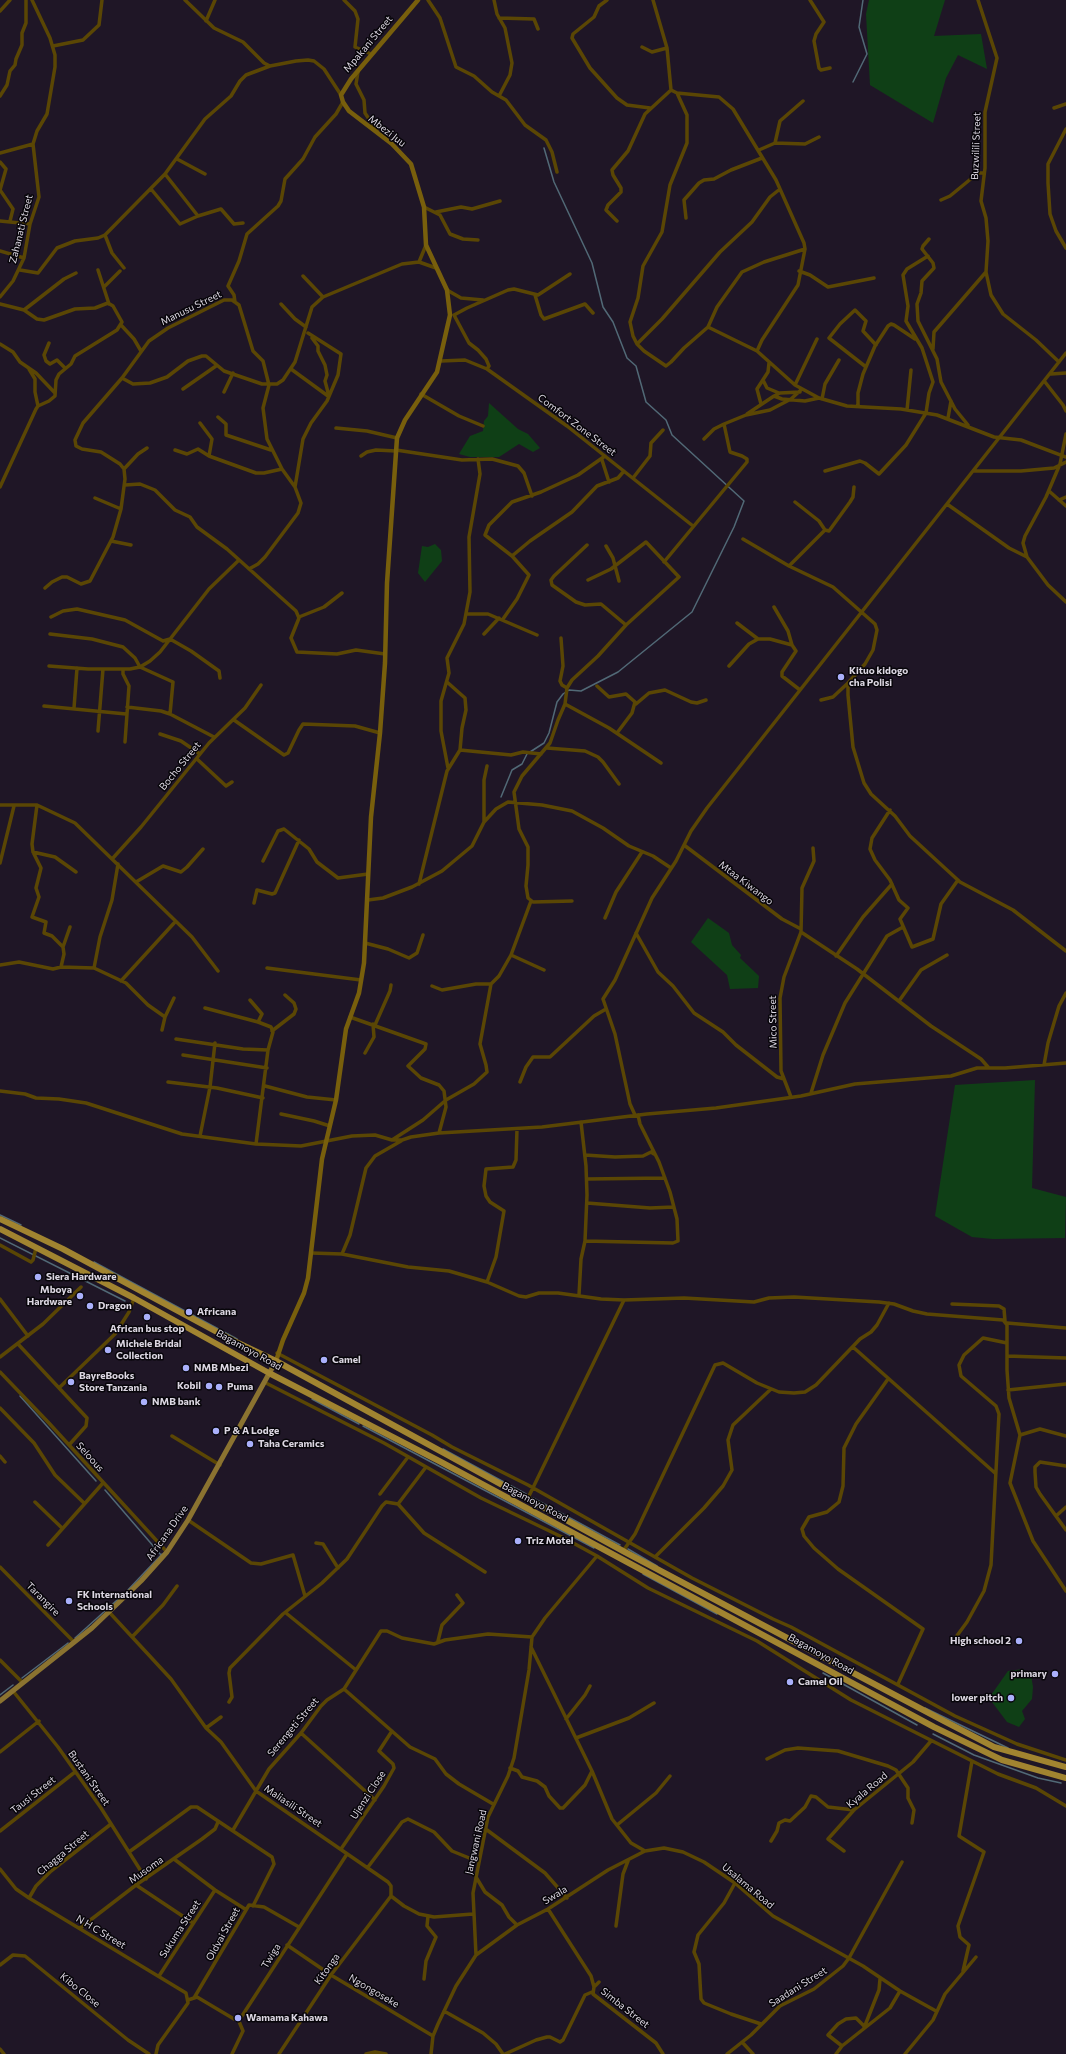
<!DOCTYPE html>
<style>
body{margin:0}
canvas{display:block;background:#1f1626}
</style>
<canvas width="1066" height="2054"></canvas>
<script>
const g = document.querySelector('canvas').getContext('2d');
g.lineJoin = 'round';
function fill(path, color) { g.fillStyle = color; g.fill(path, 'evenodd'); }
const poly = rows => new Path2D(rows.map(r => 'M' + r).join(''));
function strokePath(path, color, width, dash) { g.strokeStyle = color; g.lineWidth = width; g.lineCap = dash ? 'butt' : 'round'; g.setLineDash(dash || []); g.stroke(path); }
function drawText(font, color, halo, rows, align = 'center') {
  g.font = font + ' Commissioner,sans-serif'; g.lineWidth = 3; g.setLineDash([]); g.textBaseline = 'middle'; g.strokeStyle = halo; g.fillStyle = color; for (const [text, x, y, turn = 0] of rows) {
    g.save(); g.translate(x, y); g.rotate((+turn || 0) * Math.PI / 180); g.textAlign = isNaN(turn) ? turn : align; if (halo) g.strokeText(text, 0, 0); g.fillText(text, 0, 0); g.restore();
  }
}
fill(poly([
 [869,0,945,0,934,36,981,34,987,69,958,55,946,78,933,123,870,85,866,14],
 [489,403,518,429,528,434,540,448,533,452,519,444,499,457,470,457,459,454,470,436,483,431,484,421,488,416],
 [435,544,441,550,442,561,425,582,418,573,422,546,428,547],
 [708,918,729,933,732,945,741,955,740,958,759,976,758,988,730,989,727,975,691,942],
 [1035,1080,1032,1188,1066,1197,1065,1238,993,1239,972,1237,935,1216,955,1085],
 [1023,1669,1031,1675,1033,1687,1032,1699,1022,1711,1025,1719,1019,1727,1007,1722,989,1698,1008,1671]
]), '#0f3f16');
strokePath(poly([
 [853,82,867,54,859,27,863,0],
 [530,752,544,743,549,733,557,702,563,694,569,690,581,691,618,672,692,612,734,527,744,501,672,435,666,420,646,402,636,366,627,358,613,322,603,307,592,263,554,182,544,148],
 [501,797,512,770,522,764,527,754],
 [0,1215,21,1225],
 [0,1238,125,1301],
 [94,1262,237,1339],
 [20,1396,96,1481],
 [312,1399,359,1424],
 [363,1426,594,1548],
 [443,1449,526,1494],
 [105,1490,161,1555],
 [533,1498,620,1545],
 [628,1549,657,1566],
 [643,1574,717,1614],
 [75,1638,126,1592,162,1554],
 [823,1673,917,1725],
 [22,1678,68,1643],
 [0,1695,13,1685],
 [925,1708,1008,1748],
 [933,1734,974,1755,1038,1778,1061,1783]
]), '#516976', 1.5);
strokePath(poly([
 [185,0,214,28,243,42,264,63,270,66],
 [344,0,355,11,358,19,355,47,371,54],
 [428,0,440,18,456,67,474,76,492,92,506,100,525,125,546,140,552,152,557,172],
 [494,0,497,14,505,28,512,63,510,75,499,96],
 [607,0,599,6,594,17,573,34,572,38,590,68,617,98,627,105,650,108],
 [653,0,667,48,671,90,677,93,719,97,733,109,776,180,804,243,805,249,798,285,762,340,757,351,795,385,819,398,847,406,901,409,937,415,994,437,1021,440,1066,457],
 [810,0,824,22,816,34,814,41,819,68,821,70,830,68],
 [978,0,997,58,985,112,985,168,981,201,986,218,988,241,986,272,991,295,1003,314,1036,340,1059,362],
 [0,11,10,0],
 [499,18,534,19,538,29],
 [206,21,215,0],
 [53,46,83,40,99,25,102,0],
 [642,47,652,52,667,48],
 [358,72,356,84,364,100,365,113,377,131],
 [677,93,687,115,687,143,670,185,662,232,643,266,638,298,630,322,633,336,637,344,644,351,666,366,671,362,684,348,708,327,757,351],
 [0,96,7,85,10,71,15,65,16,59,22,45,22,33,26,23,26,0],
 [1054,108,1066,104],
 [1066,129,1048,164,1048,183,1050,214,1056,231,1066,248],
 [775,143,780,121,803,101],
 [759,150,775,143,805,144,819,137],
 [0,153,33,144],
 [177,159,205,174],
 [0,162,6,169,0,190,13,209,10,221],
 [165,174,198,216,221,209,234,224,243,223],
 [151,189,180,224,198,216],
 [941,200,950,196,978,173,984,173],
 [424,207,440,215,450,234,463,239,478,240],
 [436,212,461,207,472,209,500,201],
 [686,218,684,200,699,183,704,180,714,179,731,170,762,158],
 [0,221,30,224],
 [617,221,606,210,608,205,621,192,621,188,613,175,612,170,628,151,645,114,671,90],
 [105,235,112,253,124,268],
 [929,239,923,246,922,249,933,263,934,268,922,281,921,293,917,304,918,321,937,359,941,382,955,409,968,425],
 [0,251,24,258],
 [419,262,426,245],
 [20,270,38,273,57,248,75,241,98,238,105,235,165,174,205,119,231,96,240,81,246,75,270,66,296,61,308,60,314,61,324,69,341,95],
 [98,270,109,304],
 [799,271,810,275,828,287,874,278],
 [303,276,323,297],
 [104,287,120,271],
 [447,290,461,298,483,300],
 [535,295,541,315,544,319,585,304,593,313],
 [0,297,13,281,24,258,30,224,39,197,33,144,37,131,47,114,55,67,55,55,50,38,32,0],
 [235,302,234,295,228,286,239,261,247,234,278,206,281,201,285,179,303,159,315,137,336,114,343,102],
 [0,304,24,310,37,319,44,320,75,309,95,308,108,303,113,306,122,322,117,330,75,356,71,364,59,374,56,380,55,396,49,401,38,406,36,409,0,487],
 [281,304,295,319,306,327],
 [24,310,64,279,76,273],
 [454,315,467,308,508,290,514,289,538,295,570,274],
 [454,315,469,343,478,350,486,359,489,366,487,369],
 [121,325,134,339,141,351],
 [708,327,717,307,742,272,764,262,805,249],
 [312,338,318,346,318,351,325,365,327,375,325,381,329,396],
 [49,343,44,355,46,361,50,364,57,360,65,368],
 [0,344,13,352,20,362,36,373,55,393],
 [637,344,662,319,720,252,752,222,770,197,780,189],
 [933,349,934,332,986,272],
 [441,361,465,360,487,369,567,426,693,526],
 [866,367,829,338,840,324,855,310,866,321,863,331,876,345],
 [29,369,35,379,35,392,38,406],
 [291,369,328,396],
 [1051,374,1066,373],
 [122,378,133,384,150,383,167,377,188,361,202,356,206,356,224,371,262,384,277,384,283,380,295,362,312,307,323,297,402,264,419,262,436,268],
 [763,380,767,388,779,393],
 [1045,382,1063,405,1066,411],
 [795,385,817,339],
 [183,389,216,366],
 [224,392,233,373],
 [421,394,459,416,483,426],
 [774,396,782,399,805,401,819,398],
 [822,399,825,384,839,360],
 [761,404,757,389,768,372,769,363],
 [858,406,858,393,863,374,875,346,888,326,891,324,894,325,915,339],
 [907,410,911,370],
 [747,414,774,396,780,393,800,392],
 [218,417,226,424,226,435,271,450],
 [948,418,951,401],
 [200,423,212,439,209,456],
 [336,428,367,431,397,438],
 [1066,434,1060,464,1046,497,1025,536,1023,543,1027,557,1048,585,1066,602],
 [704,439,714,429,724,424],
 [175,450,187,454,198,449,209,456,256,473,264,473,282,469],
 [396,450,462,460,492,459,518,466,524,473,532,496],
 [361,456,367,452,376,450,396,451],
 [602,460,609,482],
 [124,469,138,454,147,448],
 [825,471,860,461,865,463,879,474,906,445,926,413,929,393,933,382,922,348,906,321,908,306,903,275,907,269,928,256],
 [973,471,1021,471,1054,468,1066,462],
 [633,478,650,456,651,443,663,430],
 [125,485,140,484,155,490,175,510,190,517,197,527,227,549,296,611,299,618,291,638,297,652,337,654,356,650,385,654],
 [1049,491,1066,506],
 [95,498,121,509],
 [1059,500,1066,497],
 [947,504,1009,548,1027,557],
 [825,530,829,531,850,502,853,497,854,487],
 [743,539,789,566,833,587,875,624,877,630,873,650,865,664,848,683,848,695,853,747,864,783,871,794,895,816,910,836,960,882,1013,910,1066,951],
 [111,541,131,545],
 [587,545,554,576,551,580,552,585,576,602,585,605,601,604,626,625],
 [606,546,613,558,619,581],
 [512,556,530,541,572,512,597,486,618,478,624,471],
 [664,562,747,462,747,459,742,456,730,452,724,424,746,415,770,410,791,399,802,389],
 [789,566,825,530,819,521,795,502],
 [249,569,258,564,265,557,298,513,301,503,295,487,303,439,311,423,327,401,338,375,341,354,308,333],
 [45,588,52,582,62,577,67,577,81,584,90,581,113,537,121,509,125,479,124,469,120,464,101,452,82,449,76,446,75,440,83,423,122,378,149,341,168,328,224,300,232,300,239,305,253,351,263,361,269,385,263,408,267,439,282,469,295,487],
 [774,607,788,631,792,645],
 [466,614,488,614,537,635],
 [51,617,63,611,77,609,125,620,163,641,170,639,191,651,219,671,220,678],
 [299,617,324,607,342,593],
 [503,619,517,599,529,575,512,556,485,535,489,525,512,502,541,492,578,475,605,456],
 [737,623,758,639],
 [50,634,92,639,123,647,135,658,140,667,173,682,170,714],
 [484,634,499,618],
 [561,638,563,666,560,681,562,685,567,688],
 [49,666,88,669,130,669,140,667,150,661,160,652,209,589,239,560],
 [729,666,749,644,758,639,770,639,792,645,796,651,782,672,782,676,800,690],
 [123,669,123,674,129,686,125,742],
 [597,686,609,697,626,694,635,702,632,713,617,733],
 [821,700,833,697,848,683],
 [565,704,609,728,661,763],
 [636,704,649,693,665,690,691,702,697,703,706,700],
 [44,706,126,714],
 [127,707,161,711,170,714,214,737],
 [74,708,77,668],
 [234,720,284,755,288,753,299,730,303,724,355,726,380,733],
 [98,731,103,669],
 [160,734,181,741,200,754],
 [547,748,585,751,598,757,603,762,619,784],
 [460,750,511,755,523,752,541,754],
 [197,759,226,786,232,782],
 [448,768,441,731,441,701,449,673,447,658,464,624,470,592,469,537,480,474,478,459],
 [0,805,37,805,75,823,192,937,218,971],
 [37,805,32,844,33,852,41,868,36,888,39,897,32,917,46,922,44,933,52,936,63,947,64,954,61,967],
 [890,810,872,838,870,849,875,860,890,880,899,900,908,908,900,919,912,947,933,939,941,904,958,880],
 [484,822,484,780,487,766],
 [684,845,782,919,801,929],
 [33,852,55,857,76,872],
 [113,858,141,827,209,743,245,708,261,685],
 [263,861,278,831,284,829,309,849,317,862,338,878,368,874],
 [0,863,14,806],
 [136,882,163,866,181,872,187,867,203,849],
 [419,884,447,771,460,750,462,728,466,710,465,698,447,682],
 [368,900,383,898,412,887,442,871,472,846,484,822,496,809,508,802,542,805,572,811,603,828,629,846,653,856,671,868],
 [572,901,533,902,528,898,526,886,528,865,528,847,519,829,514,792,522,776,550,743,558,720,565,704,567,688,572,680,598,656,626,625,679,577,646,542,611,569,588,580],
 [254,903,257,890,272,894,275,893,299,840],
 [605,918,616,892,642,852],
 [801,932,857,969,931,1026,981,1059,988,1067],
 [636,933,658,972,673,986,694,1013,723,1032,736,1045,777,1077,784,1079],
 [365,943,388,949,409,958,417,953,423,935],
 [63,947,70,927],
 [511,955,544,970],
 [836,956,863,917,892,884],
 [0,965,19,962,53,969,61,967,94,968,126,983,148,1005,165,1017],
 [94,968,100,937,112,900,118,864],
 [267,968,361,980],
 [121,981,175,922],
 [432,986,442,990,476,984,491,984],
 [899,1001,921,970,947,955],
 [205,1008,258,1022,262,1014,250,1000],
 [350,1017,426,1044,425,1049,408,1066,421,1078,439,1085,444,1091,446,1107,439,1133],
 [375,1025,390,991,391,985],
 [162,1030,165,1017,174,998],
 [272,1031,294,1014,296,1009,294,1003,285,995],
 [176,1039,243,1049,268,1050],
 [365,1053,374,1037,373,1024],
 [183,1055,267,1068],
 [1044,1065,1048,1043,1059,1006,1066,993],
 [168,1082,217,1088,263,1098],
 [520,1082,526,1067,533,1057,550,1057,594,1016,606,1009],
 [265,1086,307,1097,336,1100],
 [0,1091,25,1094,36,1098,59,1099,86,1103,182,1134,256,1144,301,1146,352,1136,375,1135,392,1140,402,1140,411,1137,439,1133,542,1127,647,1114,716,1108,801,1096,855,1084,951,1076,977,1068,1005,1068,1066,1063],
 [811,1093,823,1055,845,1003,887,936,903,927],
 [791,1097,781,1071,780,998,784,977,801,932,802,888,814,861,813,848],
 [281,1114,314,1121,330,1126],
 [635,1115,630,1104,615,1034,603,999,615,980,652,898,676,861,691,831,707,808,1066,353],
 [200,1136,210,1087,215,1043],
 [392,1140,423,1120,446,1100,474,1084,487,1072,486,1065,480,1044,491,984,499,976,511,955,531,901],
 [256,1144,268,1050,273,1032,271,1027,258,1022],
 [585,1155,615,1157,643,1156,651,1152,654,1154],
 [587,1179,665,1178],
 [587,1203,650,1208,674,1207],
 [585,1241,673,1243,678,1241,677,1219,670,1192,659,1162,640,1124,638,1115],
 [0,1245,31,1262,33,1260,36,1248],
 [311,1253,342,1254,408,1267,449,1271,487,1282,519,1296,526,1297,539,1293,558,1293,601,1299,624,1300,684,1298,754,1302,769,1298,794,1297,879,1302,894,1304,913,1311,927,1314,1003,1320,1007,1325,1007,1370,1009,1398,1020,1435,1010,1483,1033,1541,1066,1591],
 [342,1254,350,1235,366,1168,375,1156,401,1141],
 [487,1282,496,1257,504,1211,490,1202,486,1196,484,1186,486,1169,513,1167,516,1160,517,1129],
 [579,1295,581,1259,585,1241,587,1195,586,1166,581,1122],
 [0,1299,28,1336],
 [952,1304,999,1306,1004,1309,1005,1321],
 [1007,1323,1066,1328],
 [18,1344,87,1418,86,1426,69,1445],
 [853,1347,995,1473],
 [277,1353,432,1435,452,1447,528,1485,692,1578,773,1619,791,1627,955,1716,1017,1744,1066,1760],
 [1007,1356,1066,1358],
 [0,1357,43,1324,81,1287],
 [0,1372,48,1422,167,1552],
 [888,1379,856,1424,844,1448,843,1486,839,1502,827,1512,809,1517,802,1529,804,1536,814,1548,838,1569,923,1629,898,1684],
 [264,1382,384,1443,481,1498,564,1538,597,1556,648,1588,757,1641,851,1700,998,1774,1036,1788,1066,1806],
 [60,1387,115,1334,129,1312,134,1298],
 [1008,1390,1066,1384],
 [0,1408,34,1443,55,1475,84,1503],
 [1020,1435,1040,1429,1066,1436],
 [172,1436,220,1465],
 [0,1456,5,1462],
 [1066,1466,1040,1462,1035,1467,1035,1472,1036,1487,1040,1494,1066,1530],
 [380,1494,408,1457],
 [528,1498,624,1300],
 [35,1502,62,1528],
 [398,1504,424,1533,485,1572],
 [1056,1516,1066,1507],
 [188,1520,251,1563,261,1564,293,1555,305,1596],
 [316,1543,323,1544,338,1568],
 [48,1545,103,1483],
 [623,1551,635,1534,715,1365,723,1363,757,1383,779,1392,794,1393,805,1392,816,1385,860,1339,871,1332,877,1325,889,1303],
 [655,1557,704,1508,723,1486,732,1470,728,1440,733,1425,771,1389],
 [0,1567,74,1642],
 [109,1612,171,1679,206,1728,221,1742,256,1791,388,1882,391,1886,391,1896,404,1906,419,1914,434,1917,473,1914],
 [286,1613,356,1670],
 [132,1637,163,1605,177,1586],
 [956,1637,967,1622,984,1591,991,1565,999,1414,996,1406,961,1376,959,1365,964,1355,983,1338,1007,1343],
 [438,1641,442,1625,463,1603,457,1595],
 [531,1647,592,1771,612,1819,631,1843,645,1851,664,1848,683,1852,704,1862,735,1883,773,1916,863,1966,900,1991,936,2011],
 [0,1660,23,1683],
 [344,1689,410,1747,435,1759,446,1774,459,1784,493,1804],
 [13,1691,58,1747,101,1808,146,1879],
 [229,1702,232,1697,229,1673,230,1668,283,1614,322,1583,347,1559,382,1506,386,1502,398,1504,426,1467],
 [566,1719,585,1695,590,1686],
 [206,1728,221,1717],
 [301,1733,375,1800],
 [576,1738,629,1718,654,1703],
 [0,1752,39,1721],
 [767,1759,785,1750,798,1748,838,1751,888,1766,896,1770,908,1788,908,1798,914,1810,912,1823],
 [510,1768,518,1771,522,1777,537,1781,545,1787,549,1796,560,1808,563,1808,585,1785,592,1771],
 [617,1825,656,1793,670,1776],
 [233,1830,269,1769,301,1733,321,1706,327,1700,344,1689,381,1631,387,1631,402,1638,434,1644,445,1640,488,1634,532,1637],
 [487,1830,545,1873,567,1898],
 [0,1831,75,1772],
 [771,1841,777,1831,779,1823,785,1820,790,1821,805,1807,811,1796,816,1797,828,1807,854,1810],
 [341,1849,384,1786,394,1768,393,1764,379,1751,392,1731],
 [844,1851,828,1839,854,1810,913,1762,931,1741],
 [129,1852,191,1807,197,1807,272,1857,274,1864,253,1906],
 [174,1859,215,1890,245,1909],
 [368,1867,402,1822,408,1819,434,1832,452,1851,479,1862],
 [0,1869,16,1889,29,1898,186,1993,188,2003,158,2045,156,2054],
 [476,1877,485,1892,502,1905,509,1917,517,1925],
 [735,1883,724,1903,698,1935,694,1952,699,1964,701,1999,704,2003,731,2014,761,2024],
 [136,1885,193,1923],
 [29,1898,36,1886,51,1871,111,1824],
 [548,1909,591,1976,594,1987,593,1994,656,2043,663,2054],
 [616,1926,623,1874,628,1861],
 [80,1928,136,1885,202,1839,215,1829,218,1822],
 [287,1945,331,1975,433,2036],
 [476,1955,517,1925,548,1909,608,1870,645,1851],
 [0,1965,13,1955,25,1956,128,2040,149,2054],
 [963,1971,969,1945,960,1937,958,1926,984,1852,959,1836,972,1761],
 [159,1976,215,1890],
 [424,1979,426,1961,436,1937,427,1926,428,1916],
 [594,1987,599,1982],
 [194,1998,249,1905,264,1907,299,1927],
 [188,2000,197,1997,234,2019,240,2019,347,1854],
 [444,2011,483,2033,496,2044,503,2054],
 [864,2028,879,1990,880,1979],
 [742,2042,753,2054],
 [842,2046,828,2035,838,2024,846,2019,856,2018,865,2027],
 [0,2049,4,2054],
 [232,2054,243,2031,238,2019],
 [279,2054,331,1975,391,1896],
 [366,2054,375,2052,386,2054],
 [431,2054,433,2036,438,2024,456,1986,476,1955,473,1893,488,1817,508,1776,514,1758,529,1670,532,1637,545,1618,597,1556],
 [505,2054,536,2040,547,2037,550,2037,560,2042,563,2040,585,1995,592,1992],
 [727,2054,751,2035,780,2006,814,1989,843,1966,849,1958,902,1862],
 [836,2054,842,2046,890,2008,900,1991],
 [905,2054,933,2020,945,1994,976,1957]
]), '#5a4604', 3.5);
strokePath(poly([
 [276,1361,283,1340,304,1293,308,1278,322,1159,336,1100,346,1029,359,993,364,963,371,817,380,733,385,663,387,583,397,438,405,420,437,372,450,315,447,290,426,245,424,207,411,164,392,144,349,111,343,102,341,95,351,79,418,0]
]), '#785f0c', 4.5);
strokePath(poly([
 [0,1701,92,1628,141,1581,167,1552,188,1520,276,1361]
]), '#8b7330', 5);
strokePath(poly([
 [0,1219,63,1249,234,1341,276,1361,623,1551,944,1721,994,1747,1066,1767],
 [0,1229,134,1298,269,1373,441,1462,934,1727,1002,1760,1066,1778]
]), '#a18430', 6);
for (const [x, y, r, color] of [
 [841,677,4,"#aab0fb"],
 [38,1277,4,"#aab0fb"],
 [80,1296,4,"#aab0fb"],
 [90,1306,4,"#aab0fb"],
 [189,1312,4,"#aab0fb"],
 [147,1317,4,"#aab0fb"],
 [108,1350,4,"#aab0fb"],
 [324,1360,4,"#aab0fb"],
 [186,1368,4,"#aab0fb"],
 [71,1382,4,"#aab0fb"],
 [209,1386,4,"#aab0fb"],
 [219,1387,4,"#aab0fb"],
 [144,1402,4,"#aab0fb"],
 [216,1431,4,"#aab0fb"],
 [250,1444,4,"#aab0fb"],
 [518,1541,4,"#aab0fb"],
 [69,1601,4,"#aab0fb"],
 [1019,1641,4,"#aab0fb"],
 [1055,1674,4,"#aab0fb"],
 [790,1682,4,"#aab0fb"],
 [1011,1698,4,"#aab0fb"],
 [238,2018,4,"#aab0fb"]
]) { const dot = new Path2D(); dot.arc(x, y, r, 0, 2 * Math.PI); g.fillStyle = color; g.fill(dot); strokePath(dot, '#07050a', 1.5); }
drawText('10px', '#dcd7e2', '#07050a', [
 ["Mpakani Street",368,44,-50],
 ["Mbezi Juu",387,131,38],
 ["Buzwilili Street",976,146,-88],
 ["Zahanati Street",21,229,-76],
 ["Manusu Street",191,308,-26],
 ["Comfort Zone Street",577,425,37],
 ["Bocho Street",180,766,-51],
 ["Mtaa Kiwango",746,883,37],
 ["Mico Street",773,1022,-91],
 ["Bagamoyo Road",249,1350,29],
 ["Seloous",90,1457,48],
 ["Bagamoyo Road",535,1502,28],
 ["Africana Drive",167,1533,-55],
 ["Tarangire",43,1599,45],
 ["Bagamoyo Road",821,1654,29],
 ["Serengeti Street",293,1727,-50],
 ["Bustani Street",89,1778,55],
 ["Kyala Road",867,1790,-40],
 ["Tausi Street",33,1795,-38],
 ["Ujenzi Close",368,1795,-57],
 ["Maliasili Street",293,1806,34],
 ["Jangwani Road",476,1842,-77],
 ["Chagga Street",63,1853,-40],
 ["Musoma",146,1870,-35],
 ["Usalama Road",748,1886,40],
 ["Swala",555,1895,-31],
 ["Sukuma Street",180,1929,-57],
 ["N H C Street",101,1932,31],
 ["Oldvai Street",223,1934,-61],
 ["Twiga",271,1956,-58],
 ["Kitonga",327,1969,-54],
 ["Saadani Street",798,1987,-32],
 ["Kibo Close",80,1990,39],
 ["Ngongoseke",374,1991,30],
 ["Simba Street",625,2008,38]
]);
drawText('bold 10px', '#dcd7e2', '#07050a', [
 ["Kituo kidogo",849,671],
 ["cha Polisi",849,683],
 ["Siera Hardware",46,1277],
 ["Mboya",72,1290,"right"],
 ["Hardware",72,1302,"right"],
 ["Dragon",98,1306],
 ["Africana",197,1312],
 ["African bus stop",147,1329,"center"],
 ["Michele Bridal",116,1344],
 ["Collection",116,1356],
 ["Camel",332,1360],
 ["NMB Mbezi",194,1368],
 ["BayreBooks",79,1376],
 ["Store Tanzania",79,1388],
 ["Kobil",201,1386,"right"],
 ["Puma",227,1387],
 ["NMB bank",152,1402],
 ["P & A Lodge",224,1431],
 ["Taha Ceramics",258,1444],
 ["Triz Motel",526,1541],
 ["FK International",77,1595],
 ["Schools",77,1607],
 ["High school 2",1011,1641,"right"],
 ["primary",1047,1674,"right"],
 ["Camel Oil",798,1682],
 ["lower pitch",1003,1698,"right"],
 ["Wamama Kahawa",246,2018]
], 'left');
</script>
